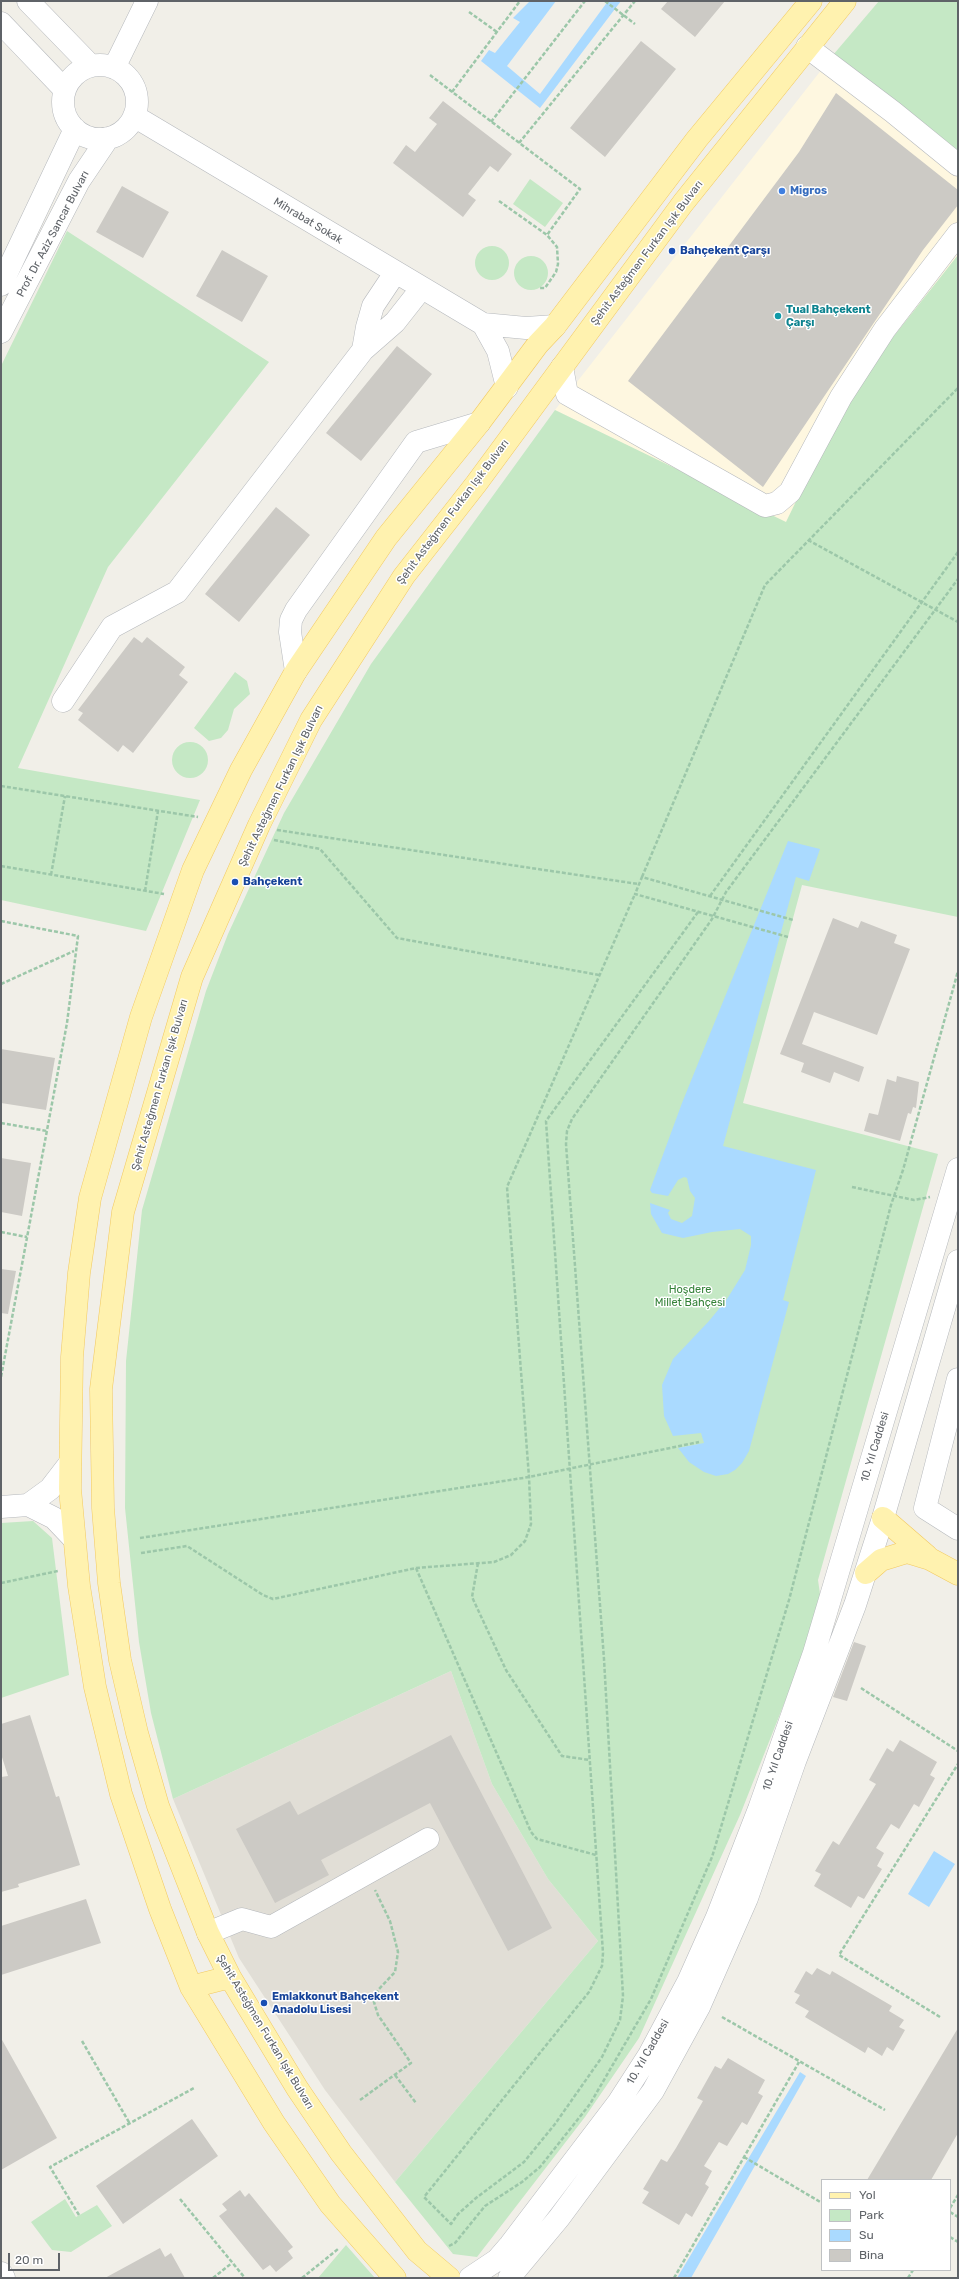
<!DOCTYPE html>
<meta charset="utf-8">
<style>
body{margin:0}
#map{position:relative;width:959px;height:2279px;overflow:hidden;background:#f1efe8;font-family:Rubik,sans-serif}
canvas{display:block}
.frame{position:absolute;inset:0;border:2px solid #5f6368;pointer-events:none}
.legend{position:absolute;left:821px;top:2179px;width:130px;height:92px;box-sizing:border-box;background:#fff;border:1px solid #bfc1c3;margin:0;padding:5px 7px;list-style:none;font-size:12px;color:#5f6368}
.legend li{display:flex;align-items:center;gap:8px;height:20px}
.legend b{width:20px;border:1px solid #bfc1c3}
.scale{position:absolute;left:8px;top:2253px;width:52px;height:18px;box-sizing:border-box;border:2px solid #5f6368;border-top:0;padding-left:5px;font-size:12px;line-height:14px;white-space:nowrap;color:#5f6368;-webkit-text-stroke:3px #fff;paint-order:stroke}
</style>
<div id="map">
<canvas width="959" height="2279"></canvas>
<div class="frame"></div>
<ul class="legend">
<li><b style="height:5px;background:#fff2af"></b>Yol</li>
<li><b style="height:11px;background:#c5e8c5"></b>Park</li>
<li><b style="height:11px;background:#aadaff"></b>Su</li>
<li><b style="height:11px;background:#cccac5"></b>Bina</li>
</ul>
<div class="scale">20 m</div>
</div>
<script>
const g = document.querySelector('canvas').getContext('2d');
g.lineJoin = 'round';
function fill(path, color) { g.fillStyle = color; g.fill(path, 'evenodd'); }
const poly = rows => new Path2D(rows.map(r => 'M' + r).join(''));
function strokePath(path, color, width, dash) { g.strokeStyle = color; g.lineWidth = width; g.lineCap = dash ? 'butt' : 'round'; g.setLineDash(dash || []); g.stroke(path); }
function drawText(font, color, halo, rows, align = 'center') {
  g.font = font + ' Rubik,sans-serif'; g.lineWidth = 3; g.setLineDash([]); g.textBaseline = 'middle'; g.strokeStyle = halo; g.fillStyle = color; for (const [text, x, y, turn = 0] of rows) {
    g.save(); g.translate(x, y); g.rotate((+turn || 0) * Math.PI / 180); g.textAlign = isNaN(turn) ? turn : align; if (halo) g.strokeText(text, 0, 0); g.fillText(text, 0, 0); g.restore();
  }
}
fill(poly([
 [833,55,958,153,958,255,848,394,786,523,555,410]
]), '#fef7e0');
fill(poly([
 [451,1671,492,1784,548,1879,598,1941,395,2182,325,2090,239,1958,173,1799]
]), '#e1ded6');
fill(poly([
 [879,1,958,1,958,153,833,55],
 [530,179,563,203,545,227,513,204],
 [67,231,269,362,108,567,18,768,200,800,146,931,1,900,1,366],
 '475 263a17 17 0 1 1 34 0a17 17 0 1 1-34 0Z',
 [958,255,958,917,802,885,743,1103,938,1154,818,1580,822,1608,740,1815,639,2038,585,2117,477,2257,453,2254,395,2182,598,1941,548,1879,492,1784,451,1671,173,1799,151,1713,139,1642,125,1508,126,1361,142,1210,206,991,228,934,284,813,371,664,555,410,786,522,848,394],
 '514 273a17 17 0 1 1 34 0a17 17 0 1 1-34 0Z',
 [235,672,247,681,250,694,234,709,228,730,221,738,209,741,194,728],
 '172 760a18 18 0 1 1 36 0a18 18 0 1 1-36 0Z',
 [33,1521,52,1538,69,1675,1,1698,1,1523],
 [65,2199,76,2217,97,2205,112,2226,71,2252,52,2250,31,2222],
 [346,2245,375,2278,318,2278]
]), '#c5e8c5');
fill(poly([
 [530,1,556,1,507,66,540,94,608,1,621,1,540,108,481,61,489,50,495,53,520,22,513,18],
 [788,841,820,849,809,881,796,877,723,1146,816,1170,783,1300,789,1302,749,1451,742,1463,735,1470,728,1474,716,1476,704,1472,689,1462,682,1453,678,1448,704,1443,701,1433,673,1436,664,1416,662,1385,673,1359,709,1321,727,1299,745,1270,751,1245,751,1236,740,1229,712,1232,683,1238,662,1233,651,1214,650,1203,670,1210,668,1213,671,1219,682,1223,692,1216,695,1198,690,1191,687,1178,684,1177,678,1180,668,1196,652,1193,650,1190,682,1103],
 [934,1851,955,1864,929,1907,908,1894],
 [800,2072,806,2076,691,2278,677,2278]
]), '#aadaff');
fill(poly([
 [668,1,725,1,695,37,661,9],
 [641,41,676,69,605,157,570,128],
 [836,93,958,190,958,205,923,250,763,487,628,381,799,152],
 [443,101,512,154,498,172,490,166,468,194,476,200,463,217,393,163,406,145,415,152,437,124,429,118],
 [122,186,169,212,143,258,96,232],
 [222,250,268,276,242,322,196,296],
 [397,346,432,374,361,461,326,433],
 [276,507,310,535,239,622,205,594],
 [134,637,142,643,147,637,185,667,179,675,188,682,133,753,123,745,118,752,78,720,83,713,78,710],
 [833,918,858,928,861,921,897,935,894,943,910,949,877,1035,814,1012,802,1044,864,1067,859,1082,834,1072,830,1083,801,1072,804,1063,780,1054],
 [1,1049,55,1058,46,1110,1,1103],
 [897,1076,919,1082,916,1108,913,1107,911,1114,908,1113,900,1141,864,1131,869,1113,878,1115,887,1079,896,1082],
 [1,1158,31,1163,22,1216,1,1212],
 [1,1269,16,1271,8,1314,1,1313],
 [854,1642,866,1646,847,1701,833,1697],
 [30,1715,56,1797,59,1796,80,1865,18,1884,19,1887,1,1892,1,1777,8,1776,1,1754,1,1724],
 [451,1735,552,1928,508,1951,430,1803,321,1860,329,1875,275,1903,236,1829,290,1801,298,1815],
 [900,1740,937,1762,930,1775,935,1778,919,1807,914,1804,899,1829,891,1824,876,1848,884,1853,877,1866,882,1869,864,1899,858,1896,851,1908,814,1886,821,1874,815,1871,833,1841,839,1845,876,1784,869,1780,887,1748,893,1752],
 [86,1899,101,1943,1,1975,1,1926],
 [817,1968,830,1975,832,1971,892,2006,889,2011,904,2020,899,2027,905,2030,893,2051,887,2047,882,2056,868,2047,865,2053,805,2017,809,2011,795,2003,800,1995,794,1992,806,1971,812,1975],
 [958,2028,958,2133,931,2180,867,2180],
 [1,2038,57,2138,1,2170],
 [728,2058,765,2080,758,2093,763,2096,747,2125,742,2122,727,2146,719,2142,704,2166,712,2171,705,2184,709,2187,692,2217,686,2213,679,2225,642,2203,649,2192,643,2189,661,2159,667,2162,676,2148,703,2101,697,2098,715,2066,721,2069],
 [192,2119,218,2156,123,2224,96,2186],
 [240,2190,245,2197,249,2193,293,2247,288,2251,293,2258,276,2272,270,2265,263,2270,219,2216,227,2210,222,2204],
 [160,2248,165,2257,171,2253,185,2278,105,2278]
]), '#cccac5');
const minor = poly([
 [28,1,91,66],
 [1,23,65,90],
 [807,47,893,112,958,165],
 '63 102a37 37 0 1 1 74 0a37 37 0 1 1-74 0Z',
 [114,68,147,1],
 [134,116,483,324,526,328,555,326],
 [1,285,75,129],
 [483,324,498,351,507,387],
 [1,332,79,181,108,138],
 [363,350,367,327,373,306,395,273],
 [562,367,567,394,765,506,777,503,790,492,841,397,885,329,958,234],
 [296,671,290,632,291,620,296,610,416,442,479,423],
 [63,701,112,627,177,592,363,350,395,322,421,289],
 [958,1379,925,1508,958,1529],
 [70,1463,50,1489,28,1505,54,1518,74,1539],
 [1,1507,28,1505],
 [208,1933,242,1919,271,1927,428,1839],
 [1,2273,4,2278],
 [470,2278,497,2260,510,2245,618,2103,649,2055,688,1982,717,1917,759,1809,814,1653,958,1169],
 [509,2278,559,2218,653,2091,699,2007,747,1898,795,1761,855,1605,883,1518,958,1261]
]);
const major = poly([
 [883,1518,927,1556],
 [866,1573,881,1560,907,1552,930,1559,958,1574],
 [191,1987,230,1977],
 [395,2278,330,2204,274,2123,191,1987,160,1909,121,1794,95,1687,79,1586,70,1489,72,1357,79,1273,90,1198,141,1017,193,870,241,770,296,671,386,538,479,423,538,344,555,326,697,139,811,1],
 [449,2278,417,2251,341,2153,297,2088,230,1977,208,1933,158,1806,137,1733,120,1660,109,1583,103,1508,101,1389,123,1212,192,977,259,825,311,720,404,576,476,484,683,203,845,1]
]);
strokePath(minor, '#b5b8bc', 23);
strokePath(major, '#f2c960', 23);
strokePath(poly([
 [605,1,635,24],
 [469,12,497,32],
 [430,75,580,189,547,235],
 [452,92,520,1],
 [491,122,585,1],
 [519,143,635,1],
 [499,201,547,235,557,247,558,264,556,272,545,288,540,288],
 [808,540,958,622],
 [1,786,198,817],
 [277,830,638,884],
 [274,840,320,849,397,938,599,975],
 [1,866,164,894],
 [51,875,65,796],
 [642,877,765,585,958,388],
 [145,891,158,811],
 [710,896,958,552],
 [698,912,546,1121,603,1953,602,1966,589,1992,424,2197,451,2224,458,2214,476,2198,524,2162,555,2124,602,2057,620,2020,623,1996,604,1659,566,1144,567,1131,572,1119,712,919,726,892,958,579],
 [1,921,78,936,67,1023,1,1377],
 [788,937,635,894,642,877,793,920],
 [1,984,74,951],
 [1,1123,47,1131],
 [852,1187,914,1200,930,1197],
 [1,1232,27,1237],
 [140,1538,529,1477,699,1442],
 [141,1553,187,1546,263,1595,273,1599,416,1568,494,1562,511,1555,525,1541,531,1524,529,1477,507,1187,635,894],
 [478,1563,472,1597,506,1670,562,1756,590,1760],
 [416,1568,531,1832,537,1839,596,1855],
 [1,1583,58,1571],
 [861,1688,958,1751],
 [722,2017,885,2110],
 [940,2017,839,1955,958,1764],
 [82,2041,130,2124],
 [395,2075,416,2103],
 [360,2100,411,2063,378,2015,373,1999,378,1990,395,1972,398,1952,390,1921,375,1890],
 [744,2157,822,2203],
 [180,2199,245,2278],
 [950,2208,958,2195],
 [950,2212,958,2217],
 [79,2215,50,2167,194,2088],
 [950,2237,958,2242],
 [449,2246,455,2243,485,2206,522,2182,540,2167,590,2104,651,1999,712,1857,789,1600,891,1205,903,1170,958,971],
 [213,2278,232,2263],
 [302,2278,338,2249],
 [674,2278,799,2062],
 [908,2278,913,2270]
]), '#9cc7a9', 2.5, [4, 2]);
strokePath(minor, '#fff', 22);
strokePath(major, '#fff2af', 22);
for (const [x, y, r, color] of [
 [782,191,4,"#3f7fe0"],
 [672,251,4,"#1a4fb4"],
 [778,316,4,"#0f9aa8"],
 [235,882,4,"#1a4fb4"],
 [264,2003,4,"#1a4fb4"]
]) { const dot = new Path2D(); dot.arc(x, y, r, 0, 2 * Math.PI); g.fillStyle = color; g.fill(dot); strokePath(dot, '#fff', 1.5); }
drawText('bold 11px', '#366cbe', '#fff', [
 ["Migros",790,191]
], 'left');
drawText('11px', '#5f6368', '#fff', [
 ["Mihrabat Sokak",308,221,31],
 ["Prof. Dr. Aziz Sancar Bulvarı",53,234,-62],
 ["Şehit Asteğmen Furkan Işık Bulvarı",647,253,-53],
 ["Şehit Asteğmen Furkan Işık Bulvarı",453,512,-53],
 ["Şehit Asteğmen Furkan Işık Bulvarı",281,786,-64],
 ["Şehit Asteğmen Furkan Işık Bulvarı",160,1085,-74],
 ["10. Yıl Caddesi",875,1447,-73],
 ["10. Yıl Caddesi",778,1756,-71],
 ["Şehit Asteğmen Furkan Işık Bulvarı",265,2032,59],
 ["10. Yıl Caddesi",648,2052,-60]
]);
drawText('bold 11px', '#164399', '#fff', [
 ["Bahçekent Çarşı",680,251],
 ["Bahçekent",243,882],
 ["Emlakkonut Bahçekent",272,1997],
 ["Anadolu Lisesi",272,2010]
], 'left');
drawText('bold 11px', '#0d838f', '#fff', [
 ["Tual Bahçekent",786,310],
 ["Çarşı",786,323]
], 'left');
drawText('11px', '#348238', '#fff', [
 ["Hoşdere",690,1290],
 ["Millet Bahçesi",690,1303]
]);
</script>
